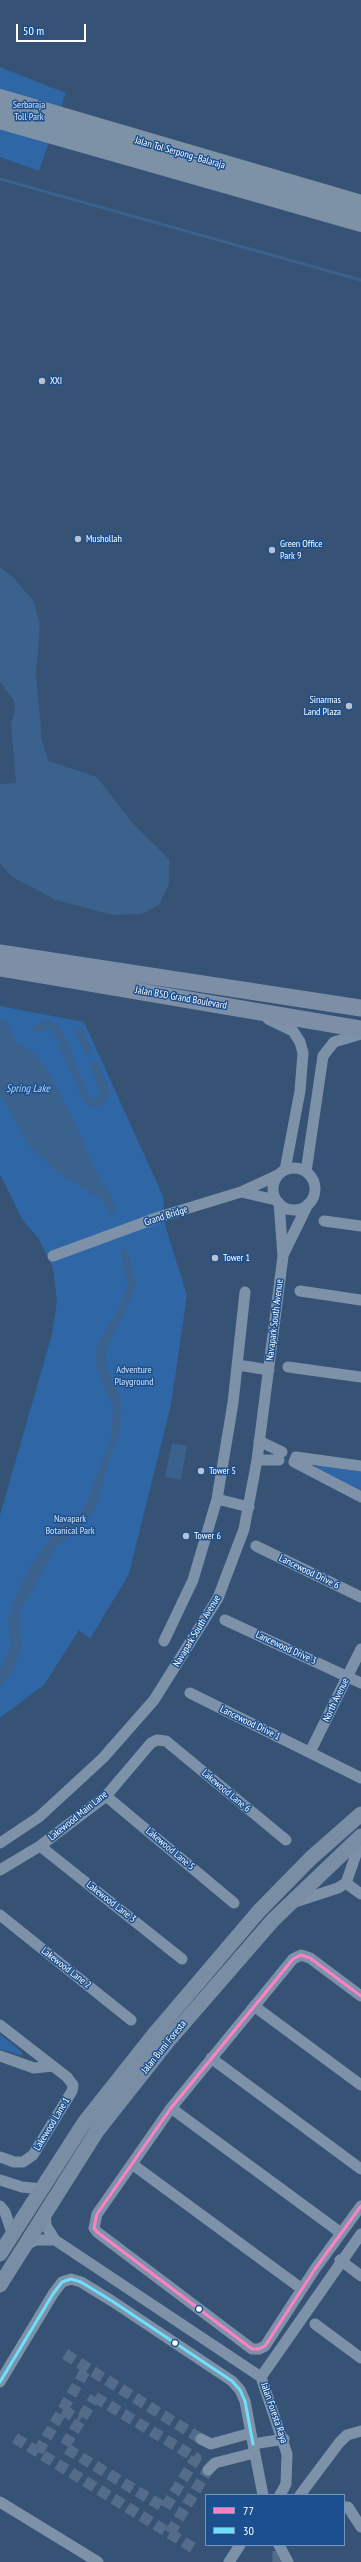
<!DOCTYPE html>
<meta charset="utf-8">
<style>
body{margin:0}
#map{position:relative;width:361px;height:2562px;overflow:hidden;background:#365274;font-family:"PT Sans Narrow",sans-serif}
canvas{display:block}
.legend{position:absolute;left:205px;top:2494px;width:140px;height:52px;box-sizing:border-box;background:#1b4f8f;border:1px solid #7695bc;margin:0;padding:5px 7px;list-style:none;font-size:12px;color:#fff}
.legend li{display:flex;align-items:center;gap:8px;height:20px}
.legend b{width:20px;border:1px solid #7695bc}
.scale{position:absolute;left:16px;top:24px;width:70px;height:18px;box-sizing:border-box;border:2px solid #fff;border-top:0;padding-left:5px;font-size:12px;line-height:14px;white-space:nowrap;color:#fff;-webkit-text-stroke:3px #1b4f8f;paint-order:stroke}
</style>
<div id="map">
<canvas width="361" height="2562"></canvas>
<ul class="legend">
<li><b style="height:5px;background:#ff80c5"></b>77</li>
<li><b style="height:5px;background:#6ddff8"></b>30</li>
</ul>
<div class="scale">50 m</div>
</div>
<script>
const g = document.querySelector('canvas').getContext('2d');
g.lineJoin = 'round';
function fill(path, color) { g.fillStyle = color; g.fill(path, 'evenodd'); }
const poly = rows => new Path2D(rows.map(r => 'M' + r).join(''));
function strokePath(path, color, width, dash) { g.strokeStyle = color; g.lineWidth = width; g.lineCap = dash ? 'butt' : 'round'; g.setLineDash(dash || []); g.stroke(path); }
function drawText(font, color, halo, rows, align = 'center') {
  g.font = font + ' "PT Sans Narrow",sans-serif'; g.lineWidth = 3; g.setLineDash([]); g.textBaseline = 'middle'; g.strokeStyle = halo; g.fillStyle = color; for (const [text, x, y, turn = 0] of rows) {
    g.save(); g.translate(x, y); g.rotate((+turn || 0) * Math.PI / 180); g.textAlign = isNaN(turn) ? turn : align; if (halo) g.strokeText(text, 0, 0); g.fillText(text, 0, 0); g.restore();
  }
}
fill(poly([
 [0,67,66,93,39,171,0,157],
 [0,1006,84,1022,163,1196,165,1225,187,1295,171,1405,129,1574,90,1639,79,1630,44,1685,0,1718,0,1515,52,1334,57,1301,53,1268,39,1239,23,1221,0,1174],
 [318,1465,361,1472,361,1491,315,1467],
 [0,2034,22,2052,22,2056,0,2049]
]), '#2f66a5');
fill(poly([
 [0,567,14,578,34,602,40,624,36,674,42,741,49,761,97,777,134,825,169,859,169,884,159,905,141,914,114,915,56,900,12,877,0,863,0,784,16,783,11,724,15,711,14,701,0,682],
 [0,1019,7,1022,15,1040,31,1051,47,1068,80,1134,93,1166,111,1196,115,1209,112,1215,101,1199,58,1173,29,1146,0,1094],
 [49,1020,60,1026,88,1095,93,1099,99,1097,100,1091,89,1064,97,1061,109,1089,109,1094,104,1104,93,1107,84,1102,52,1029,48,1028,36,1034,32,1026],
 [82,1027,92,1052,85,1055,75,1030],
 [122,1247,128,1252,136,1287,109,1343,105,1356,107,1369,118,1391,121,1406,120,1431,108,1463,97,1506,88,1519,56,1547,21,1610,19,1621,22,1645,13,1671,0,1687,0,1669,11,1645,8,1620,14,1599,32,1563,53,1535,54,1527,77,1515,86,1504,111,1438,113,1408,97,1370,96,1361,97,1345,121,1305,128,1288,121,1253],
 [172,1443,187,1446,181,1480,165,1477]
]), '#3b618d');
strokePath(poly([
 [0,179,361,280]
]), '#3b618d', 3);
strokePath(poly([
 [65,2354,201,2439],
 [95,2397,196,2458,165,2508,64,2447,95,2397],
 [63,2410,80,2420],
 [15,2438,195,2549],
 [38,2452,87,2368],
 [170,2533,208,2470],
 [278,2562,278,2545]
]), '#546c89', 11, [11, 5.5]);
strokePath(poly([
 [268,1019,293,1031,300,1042,303,1053,300,1091,285,1170],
 '273 1189a21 21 0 1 1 42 0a21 21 0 1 1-42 0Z',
 [306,1172,323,1056,334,1042,361,1034],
 [241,1192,276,1200],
 [324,1221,361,1226],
 [283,1255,308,1204],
 [53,1256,159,1217,241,1192,278,1175],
 [300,1291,361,1300],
 [238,1365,269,1370],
 [288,1367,361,1377],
 [259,1441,282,1452],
 [257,1460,279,1460],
 [361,1466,296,1457,294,1462,361,1497],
 [217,1499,249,1507],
 [256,1546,361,1597],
 [225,1620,361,1683],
 [164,1641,193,1580,217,1499,233,1403,245,1292],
 [190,1693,361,1778],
 [310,1752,361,1649],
 [106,1796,234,1903],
 [0,1843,39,1817,103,1758,154,1700,218,1598,244,1529,257,1460,283,1256,279,1203],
 [40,1846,182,1959],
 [0,1870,40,1846,106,1796,151,1743,157,1740,166,1741,286,1840],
 [346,1883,361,1894],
 [292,1903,338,1888,346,1883,361,1840],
 [0,1915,131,2020],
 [361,1996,310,1958,301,1955,293,1959,171,2108,97,2214,94,2228,97,2232,252,2349,259,2349,265,2346,315,2269,361,2206],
 [254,2006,361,2085],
 [0,2025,67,2077,73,2085,72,2091,33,2155,23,2162,14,2162,0,2157],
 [0,2056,34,2068,53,2066],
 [211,2058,361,2169],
 [171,2108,341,2233],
 [132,2164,302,2289],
 [0,2180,22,2187,42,2189],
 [0,2206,5,2212,12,2233],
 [45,2211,46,2226,55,2240,261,2377],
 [23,2246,36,2240,55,2240],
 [340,2260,361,2276],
 [315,2324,361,2358],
 [261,2377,361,2234],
 [261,2377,287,2454,286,2484,280,2495],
 [0,2382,53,2294,62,2282,71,2279,81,2282,112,2301,232,2381,240,2390,245,2401,253,2444],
 [201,2439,211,2444,251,2433],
 [208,2470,215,2463,254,2453],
 [263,2495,253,2444,284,2439],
 [300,2495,339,2443,347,2435,361,2431],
 [0,2502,98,2562],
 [344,2507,348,2507,361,2527],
 [279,2545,288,2562],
 [229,2562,240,2545]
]), '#7d92a8', 11);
strokePath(poly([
 [0,2254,84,2123,156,2032,259,1911,311,1858,361,1814],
 [0,2285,97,2131,168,2041,273,1920,361,1836]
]), '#798da4', 15);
strokePath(poly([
 [0,953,361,1008],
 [0,968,361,1029]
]), '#7d8ea7', 17);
strokePath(poly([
 [0,99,361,205],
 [0,119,361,222]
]), '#7e92a7', 20);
strokePath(poly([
 [361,1996,310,1958,301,1955,293,1959,171,2108,97,2214,94,2228,97,2232,252,2349,259,2349,265,2346,315,2269,361,2206]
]), '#ff80c5', 3);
strokePath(poly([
 [0,2382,53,2294,62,2282,71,2279,81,2282,112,2301,232,2381,240,2390,245,2401,253,2444]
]), '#6ddff8', 3);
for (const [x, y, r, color] of [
 [42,381,4,"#b9c2ce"],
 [78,539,4,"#b9c2ce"],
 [272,550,4,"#b9c2ce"],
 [349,706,4,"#b9c2ce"],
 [215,1258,4,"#b9c2ce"],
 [201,1471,4,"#b9c2ce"],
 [186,1536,4,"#b9c2ce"],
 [199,2309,3.5,"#fff"],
 [175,2343,3.5,"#fff"]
]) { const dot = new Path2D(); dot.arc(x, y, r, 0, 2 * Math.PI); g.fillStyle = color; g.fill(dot); strokePath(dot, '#1b4f8f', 1.5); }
drawText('10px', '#cfe3fa', '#1b4f8f', [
 ["Serbaraja",29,105],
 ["Toll Park",29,117],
 ["Adventure",134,1370],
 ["Playground",134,1382],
 ["Navapark",70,1519],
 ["Botanical Park",70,1531]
]);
drawText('10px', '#fff', '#1b4f8f', [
 ["Jalan Tol Serpong–Balaraja",180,153,16],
 ["Jalan BSD Grand Boulevard",181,998,10],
 ["Grand Bridge",166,1216,-18],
 ["Navapark South Avenue",275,1320,-83],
 ["Lancewood Drive 6",309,1572,26],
 ["Navapark South Avenue",197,1631,-59],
 ["Lancewood Drive 3",286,1648,25],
 ["North Avenue",336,1700,-64],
 ["Lancewood Drive 1",250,1723,26],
 ["Lakewood Lane 6",226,1791,40],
 ["Lakewood Main Lane",78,1816,-39],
 ["Lakewood Lane 5",170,1849,40],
 ["Lakewood Lane 3",111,1902,38],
 ["Lakewood Lane 2",66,1968,38],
 ["Jalan Bumi Foresta",164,2047,-51],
 ["Lakewood Lane 1",52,2124,-59],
 ["Jalan Foresta Raya",274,2413,71]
]);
drawText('10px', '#fff', '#1b4f8f', [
 ["XXI",50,381],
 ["Mushollah",86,539],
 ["Green Office",280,544],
 ["Park 9",280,556],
 ["Sinarmas",341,700,"right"],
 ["Land Plaza",341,712,"right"],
 ["Tower 1",223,1258],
 ["Tower 5",209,1471],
 ["Tower 6",194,1536]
], 'left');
drawText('italic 11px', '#b5d3f5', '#1b4f8f', [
 ["Spring Lake",28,1089]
]);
</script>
